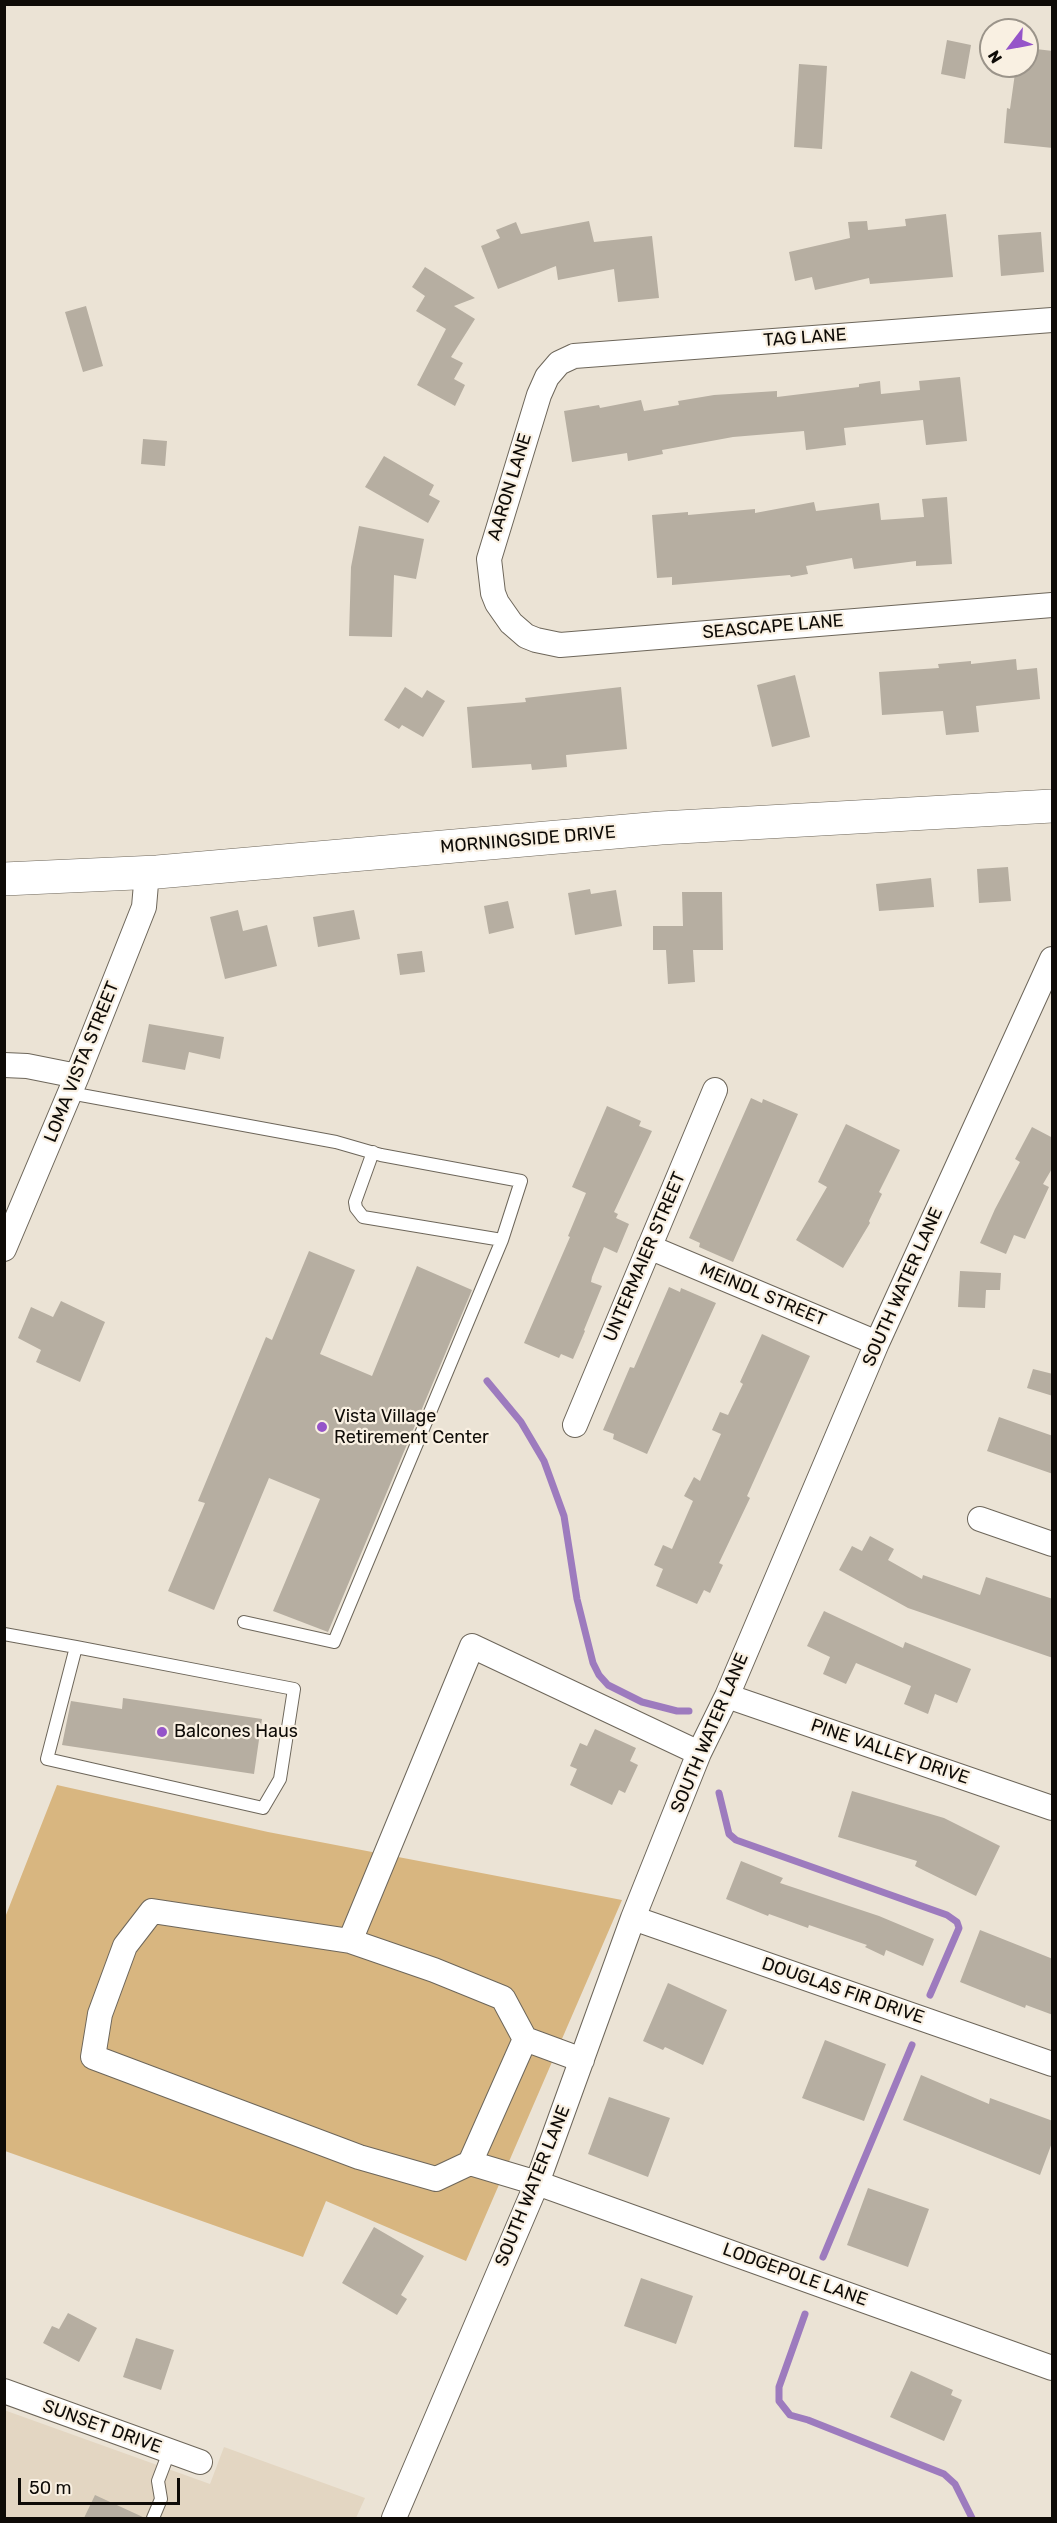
<!DOCTYPE html>
<style>
body{margin:0}
#map{position:relative;width:1057px;height:2523px;overflow:hidden;background:#ebe3d5;font-family:Rubik,sans-serif}
canvas{display:block}
.frame{position:absolute;inset:0;border:6px solid #0e0b07;pointer-events:none}
.north{position:absolute;left:979px;top:18px;width:60px;height:60px;box-sizing:border-box;background:#f9f0e2;border:2px solid #9b948a;border-radius:50%;rotate:238deg;font-size:16px;font-weight:700;line-height:24px;text-align:center;color:#0e0b07}
.north::after{content:'';display:block;margin:auto;width:21px;height:27px;background:#9554c9;clip-path:polygon(50% 0,100% 100%,50% 72%,0 100%)}
.scale{position:absolute;left:18px;top:2478px;width:162px;height:27px;box-sizing:border-box;border:3px solid #0e0b07;border-top:0;padding-left:8px;font-size:18px;line-height:21px;white-space:nowrap;color:#0e0b07;-webkit-text-stroke:4px #f9f0e2;paint-order:stroke}
</style>
<div id="map">
<canvas width="1057" height="2523"></canvas>
<div class="frame"></div>
<div class="north">N</div>
<div class="scale">50 m</div>
</div>
<script>
const g = document.querySelector('canvas').getContext('2d');
g.lineJoin = 'round';
function fill(path, color) { g.fillStyle = color; g.fill(path, 'evenodd'); }
const poly = rows => new Path2D(rows.map(r => 'M' + r).join(''));
function strokePath(path, color, width, dash) { g.strokeStyle = color; g.lineWidth = width; g.lineCap = dash ? 'butt' : 'round'; g.setLineDash(dash || []); g.stroke(path); }
function drawText(font, color, halo, rows, align = 'center') {
  g.font = font + ' Rubik,sans-serif'; g.lineWidth = 4.5; g.setLineDash([]); g.textBaseline = 'middle'; g.strokeStyle = halo; g.fillStyle = color; for (const [text, x, y, turn = 0] of rows) {
    g.save(); g.translate(x, y); g.rotate((+turn || 0) * Math.PI / 180); g.textAlign = isNaN(turn) ? turn : align; if (halo) g.strokeText(text, 0, 0); g.fillText(text, 0, 0); g.restore();
  }
}
fill(poly([
 [4,2410,210,2484,224,2447,365,2498,356,2518,5,2518]
]), '#e3d6c2');
fill(poly([
 [57,1785,268,1832,622,1900,466,2261,326,2201,303,2257,5,2151,4,1920]
]), '#d8b680');
strokePath(poly([
 [487,1381,521,1422,544,1461,564,1516,577,1599,593,1663,599,1675,608,1685,642,1702,677,1711,689,1711],
 [719,1793,729,1834,736,1840,947,1915,957,1922,959,1928,930,1995],
 [823,2257,912,2045],
 [805,2314,779,2387,779,2401,790,2415,808,2420,944,2474,955,2484,972,2518]
]), '#9d7bbe', 7);
fill(poly([
 [947,40,971,45,965,79,941,74],
 [1027,48,1053,51,1053,148,1004,143,1007,108,1010,109,1016,66,1027,66],
 [799,64,827,66,822,149,794,147],
 [946,214,953,277,870,284,869,278,815,290,812,277,795,281,789,252,850,238,848,222,867,221,868,230,906,226,905,219],
 [589,221,594,242,652,236,659,298,618,302,614,269,558,280,556,266,498,289,481,246,500,238,496,230,516,222,521,234],
 [1041,232,1044,272,1001,276,998,235],
 [425,267,475,298,454,306,475,319,451,357,463,363,454,379,465,385,455,406,417,385,446,329,416,311,425,296,412,287],
 [86,306,103,366,83,372,65,312],
 [960,377,967,441,926,445,923,420,844,428,846,445,806,450,804,431,733,437,662,450,663,454,628,461,627,453,572,462,564,411,599,405,600,408,641,400,644,411,679,405,678,401,714,395,777,391,777,397,859,387,859,384,880,381,881,394,920,390,919,381],
 [143,439,167,441,165,466,141,464],
 [384,456,434,485,429,495,440,501,428,523,365,487],
 [947,497,952,564,916,566,916,561,854,569,852,558,806,566,808,574,791,577,790,575,672,585,672,577,657,578,652,515,688,512,688,515,755,509,755,513,814,502,816,511,879,503,881,520,924,517,922,499],
 [359,526,424,539,416,579,394,575,392,637,349,636,351,567],
 [1016,659,1017,670,1037,668,1040,699,976,706,979,732,946,735,943,711,882,715,879,672,939,668,938,664,971,661,971,664],
 [795,675,810,737,772,747,757,685],
 [405,687,422,698,427,690,445,701,423,737,402,725,399,729,384,720],
 [621,687,627,749,566,755,567,767,532,770,531,764,472,768,467,707,526,702,525,698],
 [1008,867,1011,901,979,903,977,869],
 [931,878,934,907,879,911,876,884],
 [590,889,591,894,616,890,622,926,575,935,568,893],
 [682,892,722,892,723,950,693,950,695,982,668,984,666,950,653,950,653,926,683,926],
 [508,901,514,928,489,934,484,906],
 [238,910,243,931,267,925,277,966,225,979,210,917],
 [354,910,360,939,318,947,313,917],
 [422,951,425,972,400,975,397,954],
 [149,1024,224,1037,220,1059,189,1052,185,1070,142,1062],
 [751,1098,762,1103,763,1099,798,1114,733,1262,699,1247,700,1243,689,1238],
 [607,1106,641,1121,639,1126,652,1131,614,1212,618,1214,616,1218,629,1224,617,1253,604,1247,592,1277,591,1282,602,1286,584,1330,585,1331,573,1359,561,1354,559,1358,524,1343,570,1237,568,1236,586,1193,572,1187],
 [846,1124,900,1150,879,1192,882,1194,869,1221,870,1223,843,1268,796,1240,827,1187,818,1182],
 [1032,1127,1053,1138,1053,1167,1043,1184,1049,1187,1025,1239,1014,1235,1006,1254,980,1243,995,1209,1020,1162,1015,1159],
 [309,1251,355,1270,320,1354,372,1376,417,1266,472,1290,328,1632,273,1611,320,1499,269,1478,214,1610,168,1591,205,1503,198,1501,266,1337,272,1340],
 [960,1271,1001,1273,1000,1290,986,1290,985,1308,958,1307],
 [669,1287,680,1292,681,1288,716,1303,647,1454,613,1439,614,1434,603,1430,630,1367,634,1368],
 [61,1301,105,1322,80,1382,36,1362,41,1350,18,1338,31,1307,53,1317],
 [762,1334,810,1356,747,1496,750,1498,719,1563,723,1565,710,1593,704,1590,697,1604,656,1586,663,1569,654,1565,663,1545,672,1549,693,1501,684,1496,694,1477,700,1481,721,1434,712,1430,720,1412,728,1415,743,1384,740,1382],
 [1033,1369,1053,1374,1053,1396,1027,1388],
 [999,1417,1053,1436,1053,1474,987,1451],
 [870,1536,894,1549,888,1560,922,1579,923,1575,980,1595,986,1577,1053,1599,1053,1658,908,1608,839,1570,852,1546,862,1551],
 [824,1611,903,1648,905,1642,971,1669,957,1703,935,1694,928,1714,904,1704,911,1686,856,1663,846,1684,823,1674,830,1657,807,1646],
 [123,1698,262,1719,254,1774,62,1745,71,1701,122,1709],
 [595,1729,636,1748,630,1761,638,1765,625,1793,619,1790,612,1805,570,1785,577,1769,570,1766,580,1743,587,1746],
 [852,1791,944,1818,1000,1846,976,1896,915,1866,917,1861,838,1837],
 [741,1861,783,1878,780,1883,879,1916,934,1939,923,1966,886,1950,884,1956,865,1947,867,1945,809,1925,808,1928,769,1914,768,1916,726,1899],
 [980,1930,1053,1959,1053,2015,1026,2005,1025,2008,960,1982],
 [668,1983,727,2010,703,2065,665,2047,663,2050,643,2041],
 [825,2040,886,2064,864,2121,802,2098],
 [921,2075,989,2104,990,2098,1053,2121,1053,2140,1040,2175,903,2120],
 [609,2097,670,2118,648,2177,588,2154],
 [868,2188,929,2209,908,2267,847,2245],
 [374,2227,424,2256,401,2295,407,2299,397,2315,342,2283],
 [641,2278,693,2296,676,2344,624,2326],
 [68,2313,97,2328,79,2362,43,2343,52,2326,59,2329],
 [136,2338,174,2350,161,2390,123,2377],
 [911,2371,953,2390,951,2395,962,2400,944,2441,890,2417],
 [95,2495,145,2518,84,2518]
]), '#b6aea1');
const lane = poly([
 [70,1093,336,1142,381,1155,521,1181,502,1240,334,1642,244,1622],
 [373,1152,355,1202,356,1208,363,1217,502,1240],
 [4,1634,76,1647,294,1689,280,1779,263,1808,47,1759,76,1647],
 [153,2518,161,2499,158,2481,169,2452]
]);
const street = poly([
 [1052,320,574,356,559,363,547,377,539,395,489,559,493,593,497,603,511,623,526,636,536,640,560,645,1052,605],
 [4,1065,27,1066,77,1076],
 [649,1247,877,1343],
 [4,1249,77,1076,144,907,147,872],
 [575,1425,715,1090],
 [980,1519,1052,1544],
 [727,1696,1052,1808],
 [633,1918,1052,2064],
 [350,1941,472,1646,699,1753],
 [582,2060,525,2039,503,1998,434,1970,350,1941,152,1911,125,1946,100,2014,93,2057,359,2157,436,2179,470,2163,537,2183,1052,2368],
 [470,2163,525,2039],
 [4,2391,200,2462],
 [394,2518,537,2183,633,1918,699,1753,727,1696,877,1343,1052,959]
]);
const secondary = poly([
 [4,879,157,872,661,828,1052,806]
]);
strokePath(lane, '#6d665a', 14);
strokePath(street, '#6d665a', 26);
strokePath(secondary, '#6d665a', 34);
strokePath(lane, '#fff', 12);
strokePath(street, '#fff', 24);
strokePath(secondary, '#fff', 33);
for (const [x, y, r, color] of [
 [322,1427,6,"#9554c9"],
 [162,1732,6,"#9554c9"]
]) { const dot = new Path2D(); dot.arc(x, y, r, 0, 2 * Math.PI); g.fillStyle = color; g.fill(dot); strokePath(dot, '#f9f0e2', 2); }
drawText('18px', '#0e0b07', '#f9f0e2', [
 ["TAG LANE",805,338,-4],
 ["AARON LANE",510,487,-73],
 ["SEASCAPE LANE",773,627,-5],
 ["MORNINGSIDE DRIVE",528,840,-5],
 ["LOMA VISTA STREET",82,1062,-68],
 ["UNTERMAIER STREET",645,1257,-67],
 ["SOUTH WATER LANE",903,1287,-66],
 ["MEINDL STREET",763,1295,23],
 ["SOUTH WATER LANE",710,1733,-67],
 ["PINE VALLEY DRIVE",890,1752,19],
 ["DOUGLAS FIR DRIVE",843,1991,19],
 ["SOUTH WATER LANE",533,2186,-68],
 ["LODGEPOLE LANE",795,2275,20],
 ["SUNSET DRIVE",102,2427,20]
]);
drawText('18px', '#0e0b07', '#f9f0e2', [
 ["Vista Village",334,1417],
 ["Retirement Center",334,1438],
 ["Balcones Haus",174,1732]
], 'left');
</script>
